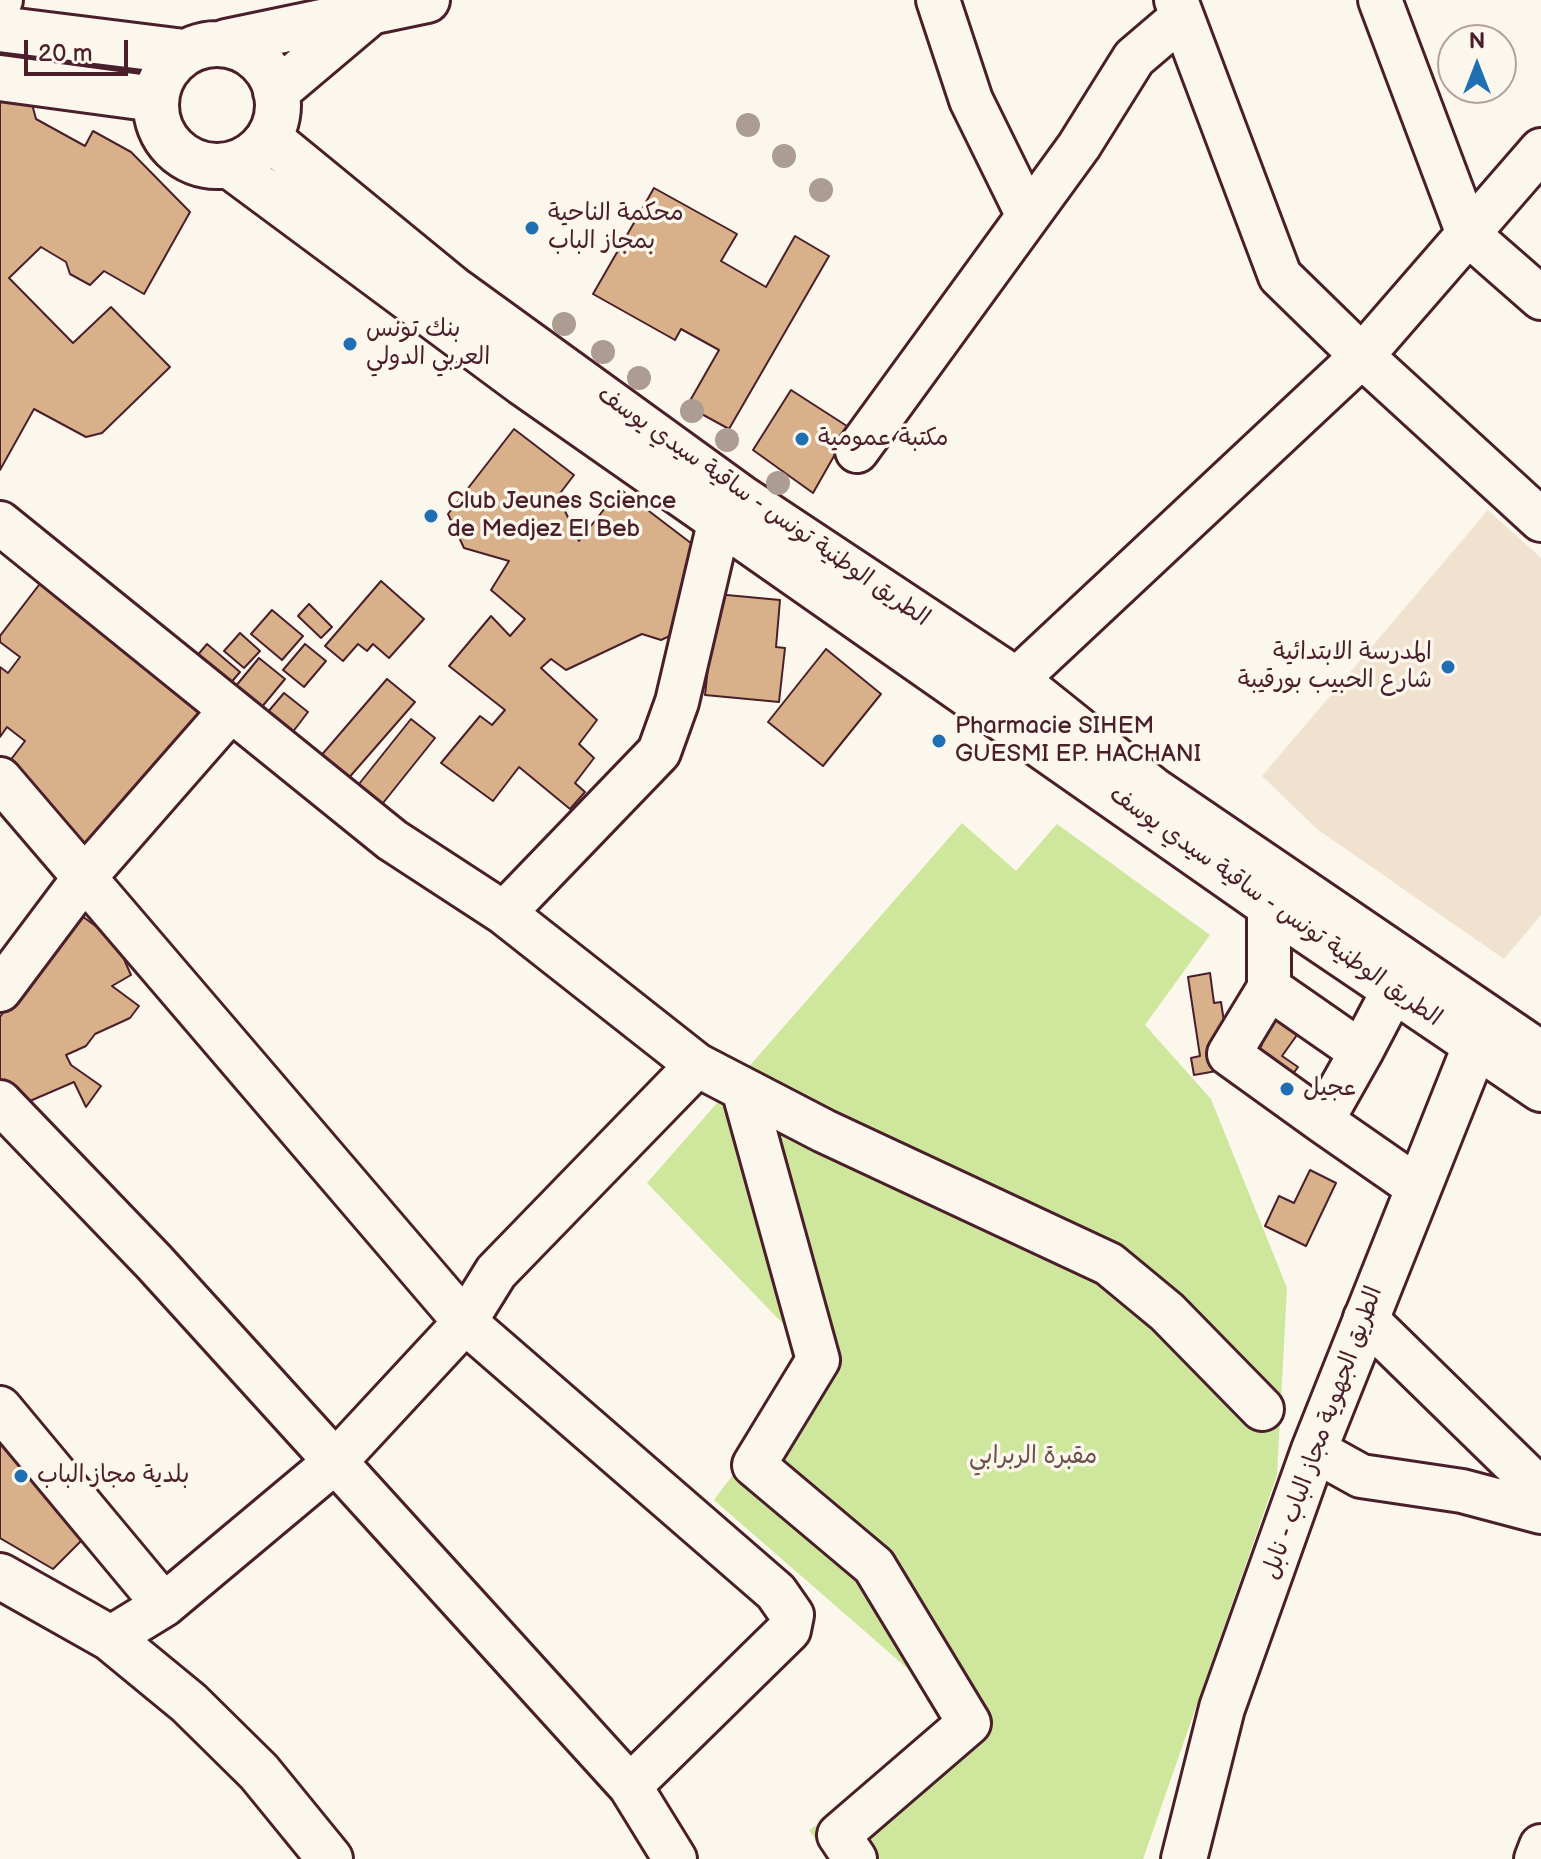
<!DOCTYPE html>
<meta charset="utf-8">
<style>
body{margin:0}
#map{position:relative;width:1541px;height:1859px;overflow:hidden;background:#fbf7ec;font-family:"Balsamiq Sans",sans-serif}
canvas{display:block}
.north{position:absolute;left:1437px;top:24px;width:80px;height:80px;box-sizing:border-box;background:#fbf7ec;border:2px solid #b4a19f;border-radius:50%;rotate:0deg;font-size:22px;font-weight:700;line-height:32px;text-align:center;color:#4a1f2b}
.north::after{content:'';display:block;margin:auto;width:28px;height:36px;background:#1f6fb2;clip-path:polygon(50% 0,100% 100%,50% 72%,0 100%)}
.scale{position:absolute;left:24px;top:40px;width:104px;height:36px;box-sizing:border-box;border:4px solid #4a1f2b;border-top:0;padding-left:10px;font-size:24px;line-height:28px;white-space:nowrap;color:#4a1f2b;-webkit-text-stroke:6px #fbf7ec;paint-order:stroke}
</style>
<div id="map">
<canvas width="1541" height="1859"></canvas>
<div class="north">N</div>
<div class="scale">20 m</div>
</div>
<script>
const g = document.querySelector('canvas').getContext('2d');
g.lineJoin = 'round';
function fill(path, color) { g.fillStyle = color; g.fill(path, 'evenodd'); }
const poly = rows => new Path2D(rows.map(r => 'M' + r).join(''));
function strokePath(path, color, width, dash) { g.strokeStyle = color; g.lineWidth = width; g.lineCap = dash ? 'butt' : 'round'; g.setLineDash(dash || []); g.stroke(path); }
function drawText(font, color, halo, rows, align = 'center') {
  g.font = font + ' "Balsamiq Sans","Playpen Sans Arabic",sans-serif'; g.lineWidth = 7; g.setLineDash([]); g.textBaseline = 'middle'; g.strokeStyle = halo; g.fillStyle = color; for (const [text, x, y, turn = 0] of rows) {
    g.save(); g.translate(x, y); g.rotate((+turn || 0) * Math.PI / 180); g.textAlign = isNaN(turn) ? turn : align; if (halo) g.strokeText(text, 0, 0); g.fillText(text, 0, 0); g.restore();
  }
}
fill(poly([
 [1488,510,1541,558,1541,915,1504,959,1317,829,1262,776]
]), '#f0e2ce');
fill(poly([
 [962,823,1016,871,1057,824,1210,935,1145,1025,1211,1099,1287,1288,1277,1475,1143,1859,829,1859,809,1830,969,1722,714,1500,818,1360,647,1183]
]), '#cee79c');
const building = poly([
 [28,89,36,119,85,146,93,131,131,152,190,212,144,294,104,271,90,285,70,274,66,262,41,247,9,278,73,343,111,307,170,367,102,433,86,437,34,409,0,470,0,97,28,89],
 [654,188,737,234,721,261,766,287,795,236,829,256,729,429,687,406,719,350,681,329,675,340,593,294,654,188],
 [791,390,850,428,813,493,753,450,791,390],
 [514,429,574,475,558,496,579,541,620,489,700,550,674,634,661,640,642,634,566,670,551,659,541,668,597,720,579,744,594,758,575,783,585,792,570,809,519,767,493,801,441,763,480,716,492,725,505,710,449,666,491,616,510,636,525,619,491,590,509,561,464,548,448,514,514,429],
 [45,577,213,706,93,861,0,774,25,741,7,727,0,737,0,667,8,673,20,657,0,642,0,636,45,577],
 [381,581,424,619,389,658,373,644,367,651,358,644,343,661,325,646,381,581],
 [716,594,780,600,776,647,785,648,779,702,705,695,716,594],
 [309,604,332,627,321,638,298,616,309,604],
 [272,610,303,636,282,660,251,634,272,610],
 [240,633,260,651,244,668,224,651,240,633],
 [207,644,240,672,224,691,190,664,207,644],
 [305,644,326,661,304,687,283,670,305,644],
 [826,649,881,694,823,766,768,722,826,649],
 [259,658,285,679,261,708,235,687,259,658],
 [387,679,415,702,340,788,313,765,387,679],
 [284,693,308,712,292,733,267,713,284,693],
 [411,719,435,738,375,813,351,794,411,719],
 [82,916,116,941,131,975,112,986,139,1006,130,1018,95,1034,86,1046,66,1055,71,1065,101,1086,86,1107,74,1082,30,1101,0,1080,0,1017,67,923,82,916],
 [1210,973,1214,1003,1221,1002,1229,1054,1222,1070,1194,1075,1191,1058,1200,1056,1188,977,1210,973],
 [1270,996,1307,1021,1282,1056,1298,1067,1273,1102,1238,1078,1262,1045,1244,1032,1270,996],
 [1310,1170,1336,1183,1306,1246,1265,1226,1279,1196,1294,1203,1310,1170],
 [0,1415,85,1537,53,1569,0,1538,0,1415]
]);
fill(building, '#d8b089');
strokePath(building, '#4a1f2b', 2);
const minor = poly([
 [938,0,971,100,1028,216],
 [1176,0,1280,276,1362,356,1541,520],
 [1380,0,1468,234,1541,298],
 [0,1,1,0],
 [857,451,1079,146,1134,58,1182,17],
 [0,523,392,840,504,913,697,1065,824,1131,1109,1264,1167,1312,1262,1409],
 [1016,680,1362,356,1541,150],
 [0,779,465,1322,776,1592,792,1615,789,1630,630,1786],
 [1269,905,1269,988,1361,1052,1393,991],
 [504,913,659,752,677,702,720,519],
 [1269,988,1229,1054,1322,1121],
 [0,990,84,878,231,710],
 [1361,1052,1322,1121,1417,1187],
 [743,1089,818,1360,754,1465,874,1566,969,1723,839,1835,855,1859],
 [0,1102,154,1262,630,1786,675,1859],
 [1365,1318,1541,1490],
 [0,1408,164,1605],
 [1314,1450,1361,1476,1462,1491,1541,1512],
 [110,1638,164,1605,336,1461,465,1322,496,1272,697,1065],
 [1536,1859,1541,1846]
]);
const major = poly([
 [0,29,184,52],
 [226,42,427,0],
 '156 105a61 61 0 1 1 122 0a61 61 0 1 1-122 0Z',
 [0,78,155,99],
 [276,92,366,16],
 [270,139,453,289,740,497,1016,680,1153,790,1541,1054],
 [229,165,523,383,1269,905,1541,1089],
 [0,1576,110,1638,189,1703,259,1772,330,1859],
 [1184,1859,1222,1708,1314,1450,1486,1019]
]);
strokePath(minor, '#4a1f2b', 48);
strokePath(major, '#4a1f2b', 50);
strokePath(minor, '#fbf7ec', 42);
strokePath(major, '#fbf7ec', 44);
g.fillStyle = '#ac9c91';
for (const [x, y] of [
 [748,125],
 [784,156],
 [821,190],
 [564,324],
 [603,352],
 [639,378],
 [692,411],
 [727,440],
 [778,483]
]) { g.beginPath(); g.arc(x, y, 12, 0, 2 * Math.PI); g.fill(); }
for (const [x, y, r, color] of [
 [532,228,8,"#1f6fb2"],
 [350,344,8,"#1f6fb2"],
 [802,439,8,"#1f6fb2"],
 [431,516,8,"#1f6fb2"],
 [1448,667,8,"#1f6fb2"],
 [939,741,8,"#1f6fb2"],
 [1287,1089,8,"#1f6fb2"],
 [21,1476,8,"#1f6fb2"]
]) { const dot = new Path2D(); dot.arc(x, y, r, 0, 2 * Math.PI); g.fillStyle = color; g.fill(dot); strokePath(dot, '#fbf7ec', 3); }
drawText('24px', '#4a1f2b', '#fbf7ec', [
 ["محكمة الناحية",548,214],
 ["بمجاز الباب",548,242],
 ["بنك تونس",366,330],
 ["العربي الدولي",366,358],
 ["مكتبة عمومية",818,439],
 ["Club Jeunes Science",447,502],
 ["de Medjez El Beb",447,530],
 ["المدرسة الابتدائية",1432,653,"right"],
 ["شارع الحبيب بورقيبة",1432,681,"right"],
 ["Pharmacie SIHEM",955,727],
 ["GUESMI EP. HACHANI",955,755],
 ["عجيل",1303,1089],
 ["بلدية مجاز الباب",37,1476]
], 'left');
drawText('24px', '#4a1f2b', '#fbf7ec', [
 ["الطريق الوطنية تونس - ساقية سيدي يوسف",763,507,35],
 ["الطريق الوطنية تونس - ساقية سيدي يوسف",1275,907,35],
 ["الطريق الجهوية مجاز الباب - نابل",1323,1433,-70]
]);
drawText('24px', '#6b5147', '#fbf7ec', [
 ["مقبرة الربرابي",1033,1457]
]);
</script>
